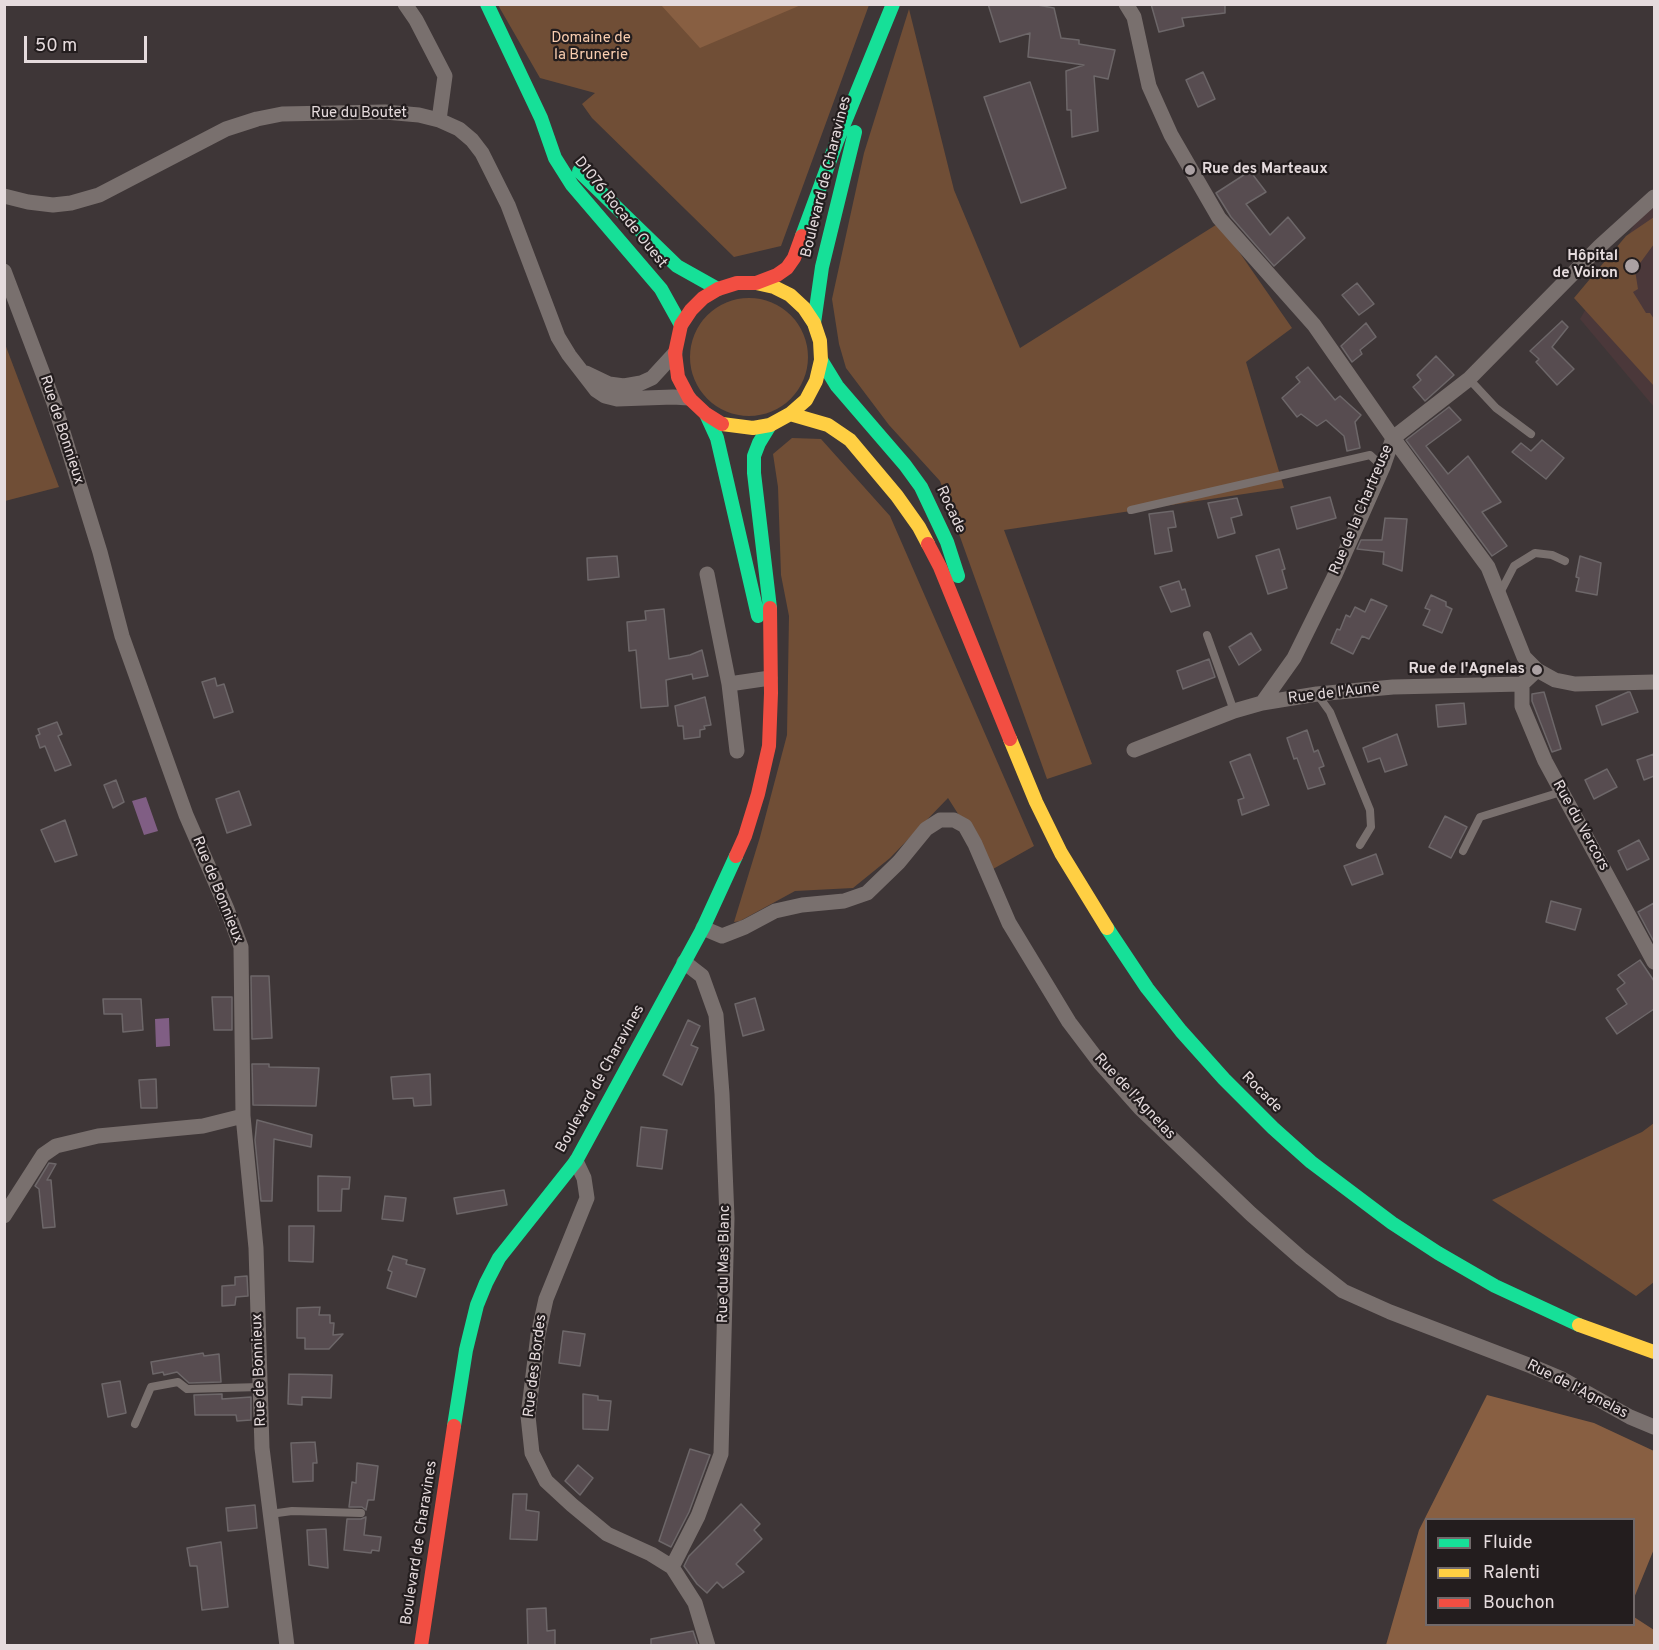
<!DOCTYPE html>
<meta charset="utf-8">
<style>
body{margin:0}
#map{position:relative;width:1659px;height:1650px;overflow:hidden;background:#3e3637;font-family:Overpass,sans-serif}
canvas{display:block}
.frame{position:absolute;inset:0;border:6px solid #e5dbdd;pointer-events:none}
.legend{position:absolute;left:1425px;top:1518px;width:210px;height:108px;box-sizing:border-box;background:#231d1e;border:2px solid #71696a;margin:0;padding:8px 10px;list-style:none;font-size:18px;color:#e5dbdd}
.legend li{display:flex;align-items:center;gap:12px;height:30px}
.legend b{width:30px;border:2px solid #71696a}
.scale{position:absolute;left:24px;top:36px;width:123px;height:27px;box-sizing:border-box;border:3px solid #e5dbdd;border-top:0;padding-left:8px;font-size:18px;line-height:21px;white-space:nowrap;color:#e5dbdd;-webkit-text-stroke:4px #231d1e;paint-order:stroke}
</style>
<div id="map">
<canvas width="1659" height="1650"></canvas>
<div class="frame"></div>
<ul class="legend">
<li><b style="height:8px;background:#16e098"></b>Fluide</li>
<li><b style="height:8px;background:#ffcf43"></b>Ralenti</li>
<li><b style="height:8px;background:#f24e42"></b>Bouchon</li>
</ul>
<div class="scale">50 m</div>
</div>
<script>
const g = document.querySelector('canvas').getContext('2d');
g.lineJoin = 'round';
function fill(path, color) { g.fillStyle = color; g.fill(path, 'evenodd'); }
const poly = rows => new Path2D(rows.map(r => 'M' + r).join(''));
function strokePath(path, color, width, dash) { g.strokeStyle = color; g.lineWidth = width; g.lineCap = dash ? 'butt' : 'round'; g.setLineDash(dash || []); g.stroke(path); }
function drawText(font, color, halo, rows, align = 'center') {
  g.font = font + ' Overpass,sans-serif'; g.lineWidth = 4.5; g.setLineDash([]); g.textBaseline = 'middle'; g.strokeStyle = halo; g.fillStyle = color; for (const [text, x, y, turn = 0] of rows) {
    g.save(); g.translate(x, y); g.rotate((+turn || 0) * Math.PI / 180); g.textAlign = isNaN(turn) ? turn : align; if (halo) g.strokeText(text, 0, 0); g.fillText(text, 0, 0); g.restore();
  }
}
fill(poly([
 [1654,200,1654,407,1580,319,1641,213]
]), '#4b383a');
fill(poly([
 [498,5,869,5,781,246,734,257,592,118,582,104,595,93,540,78],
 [909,9,954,190,1020,348,1219,223,1292,328,1246,362,1284,488,1004,530,1092,764,1047,779,940,481,889,425,846,368,839,344,832,299,864,153],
 [1654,217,1654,244,1635,270,1638,289,1633,292,1646,313,1650,313,1654,319,1654,386,1574,298,1626,236],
 '690 357a59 59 0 1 1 118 0a59 59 0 1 1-118 0Z',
 [5,344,59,487,5,501,4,501],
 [792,438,821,439,890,516,1034,846,993,869,948,798,890,858,853,888,795,891,740,921,734,922,760,837,787,735,789,616,781,575,778,487,773,454],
 [1654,1123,1654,1282,1636,1296,1492,1200,1642,1132]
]), '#704e36');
fill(poly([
 [661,5,801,5,700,48],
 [1487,1395,1594,1423,1654,1451,1654,1549,1634,1598,1634,1520,1426,1520,1426,1624,1634,1624,1634,1617,1654,1630,1654,1645,1386,1645,1419,1530]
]), '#885f42');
fill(poly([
 [146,797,158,831,144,835,132,801],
 [169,1018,170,1046,156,1047,155,1019]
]), '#805e84');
const building = poly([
 [988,4,1032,4,1054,8,1061,38,1079,40,1079,44,1115,50,1108,79,1094,76,1098,131,1072,137,1071,110,1067,110,1066,71,1084,65,1028,57,1030,33,1000,42,988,4],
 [1151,4,1225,4,1225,13,1182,18,1184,26,1159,32,1151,4],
 [1203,72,1215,99,1198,107,1186,80,1203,72],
 [1030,82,1066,188,1021,203,984,97,1030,82],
 [1250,171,1266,192,1246,204,1270,235,1288,217,1305,238,1274,266,1231,217,1216,193,1250,171],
 [1357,283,1374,304,1359,315,1342,295,1357,283],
 [1562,321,1568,327,1552,347,1574,369,1557,385,1536,362,1539,359,1530,351,1562,321],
 [1366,323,1376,337,1360,350,1362,354,1352,362,1341,346,1366,323],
 [1436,356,1454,375,1425,401,1413,387,1421,380,1417,375,1436,356],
 [1308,367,1335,400,1340,396,1361,415,1355,422,1360,448,1347,451,1344,436,1326,420,1317,426,1301,414,1297,417,1282,398,1300,382,1296,377,1308,367],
 [1449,407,1461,420,1426,446,1448,474,1468,456,1501,502,1482,512,1507,546,1492,556,1406,440,1449,407],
 [1542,440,1564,458,1546,479,1512,452,1521,443,1531,451,1542,440],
 [1330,497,1336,518,1297,529,1291,507,1330,497],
 [1237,498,1242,515,1231,518,1235,533,1218,538,1208,503,1237,498],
 [1173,511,1176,527,1168,528,1172,551,1155,554,1149,514,1173,511],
 [1385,518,1407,519,1402,571,1383,564,1384,552,1357,549,1361,540,1382,540,1385,518],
 [1279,549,1285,569,1282,570,1287,588,1268,594,1256,556,1279,549],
 [617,556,619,577,588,580,587,558,617,556],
 [1580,556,1601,563,1597,595,1576,591,1579,578,1576,577,1580,556],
 [1179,581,1182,590,1185,589,1190,606,1171,612,1160,587,1179,581],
 [1431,595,1446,602,1446,606,1452,609,1442,633,1423,625,1430,610,1425,608,1431,595],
 [1371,599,1387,606,1369,639,1362,636,1353,654,1331,643,1337,629,1340,630,1346,615,1350,617,1355,607,1365,612,1371,599],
 [664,609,669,659,690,655,702,650,708,676,693,679,692,674,666,680,668,706,641,708,636,650,629,651,627,622,646,620,645,611,664,609],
 [1251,633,1261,650,1239,665,1229,647,1251,633],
 [1209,659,1215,677,1183,689,1177,671,1209,659],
 [215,678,217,686,224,684,233,712,214,718,202,682,215,678],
 [1544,692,1561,749,1552,752,1532,701,1532,694,1544,692],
 [1628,692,1630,692,1638,712,1602,725,1596,706,1628,692],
 [705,697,711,725,704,726,705,729,700,730,700,737,684,739,683,726,678,726,675,706,705,697],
 [1464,703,1466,724,1438,727,1436,705,1464,703],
 [57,722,62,734,58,736,71,765,55,771,45,746,40,748,36,736,40,734,38,729,57,722],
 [1307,730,1314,752,1318,750,1324,766,1319,768,1325,784,1308,789,1297,758,1294,759,1287,738,1307,730],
 [1397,734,1407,765,1385,772,1380,758,1368,762,1363,748,1397,734],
 [1250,754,1269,805,1242,815,1238,800,1244,798,1230,762,1250,754],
 [1654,754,1654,776,1644,780,1637,760,1654,754],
 [1607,769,1617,787,1594,799,1585,780,1607,769],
 [116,780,124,802,113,808,104,785,116,780],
 [239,791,251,825,227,833,216,799,239,791],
 [1445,816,1467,827,1451,858,1429,847,1445,816],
 [65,820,77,855,55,862,41,830,65,820],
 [1639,840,1649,859,1627,870,1618,851,1639,840],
 [1376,854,1383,874,1352,885,1344,866,1376,854],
 [1551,901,1581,909,1575,930,1546,922,1551,901],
 [1654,903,1654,942,1638,912,1654,903],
 [1640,960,1654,981,1654,1009,1617,1034,1606,1018,1627,1004,1617,989,1625,983,1618,975,1640,960],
 [251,976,269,976,272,1038,252,1039,251,976],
 [212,997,232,997,232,1030,214,1030,212,997],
 [755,998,764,1030,743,1036,735,1004,755,998],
 [103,999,141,999,143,1030,123,1032,122,1014,104,1014,103,999],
 [688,1020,700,1026,691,1045,698,1048,682,1085,663,1075,688,1020],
 [252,1064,269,1064,269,1067,319,1068,316,1106,253,1105,252,1064],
 [430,1074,431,1105,414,1106,413,1098,393,1099,391,1077,430,1074],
 [156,1079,157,1108,141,1108,139,1080,156,1079],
 [257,1120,312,1135,311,1147,274,1139,272,1201,261,1201,255,1140,257,1120],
 [641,1127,667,1130,662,1169,637,1166,641,1127],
 [49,1163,56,1164,47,1180,51,1180,55,1227,43,1228,39,1189,35,1186,49,1163],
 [318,1176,350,1177,349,1189,342,1189,341,1211,318,1211,318,1176],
 [504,1190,507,1205,457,1214,454,1198,504,1190],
 [385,1196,406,1198,403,1221,382,1219,385,1196],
 [289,1226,314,1226,313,1262,289,1261,289,1226],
 [393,1256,407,1260,406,1264,425,1269,416,1297,387,1288,392,1272,388,1270,393,1256],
 [247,1276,248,1296,236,1297,235,1305,222,1306,222,1286,235,1285,235,1277,247,1276],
 [320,1307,319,1315,330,1315,330,1323,334,1323,333,1335,343,1334,329,1349,305,1349,305,1338,297,1338,297,1308,320,1307],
 [563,1331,585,1334,580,1366,559,1363,563,1331],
 [203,1353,204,1356,219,1354,221,1382,189,1383,177,1372,164,1375,163,1372,153,1374,151,1362,203,1353],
 [289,1374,332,1375,331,1398,302,1397,302,1405,288,1404,289,1374],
 [120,1381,126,1413,108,1417,102,1384,120,1381],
 [222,1394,222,1399,251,1397,251,1420,237,1421,236,1415,195,1415,194,1395,222,1394],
 [583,1394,598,1396,598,1400,611,1401,608,1430,583,1429,583,1394],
 [315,1442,317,1463,313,1463,313,1481,293,1482,291,1443,315,1442],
 [690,1449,710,1455,689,1512,671,1547,659,1541,690,1449],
 [357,1463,378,1466,374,1500,368,1500,366,1510,362,1507,349,1507,352,1482,356,1483,357,1463],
 [578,1465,593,1478,580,1495,565,1481,578,1465],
 [513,1494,527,1494,526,1510,539,1512,537,1540,510,1539,513,1494],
 [741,1504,760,1524,754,1530,762,1539,736,1564,744,1572,723,1588,717,1582,707,1593,697,1584,684,1566,689,1556,741,1504],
 [255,1505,257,1528,228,1531,226,1508,255,1505],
 [366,1517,364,1535,381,1537,379,1551,372,1550,371,1553,344,1550,347,1519,361,1519,366,1517],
 [326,1529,328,1568,309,1565,307,1530,326,1529],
 [221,1542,228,1607,202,1610,197,1566,190,1566,187,1548,221,1542],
 [546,1608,547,1631,555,1630,555,1646,528,1646,527,1609,546,1608],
 [693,1631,698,1646,651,1646,651,1639,693,1631]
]);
fill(building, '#574c50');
strokePath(building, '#6d6769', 1.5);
strokePath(poly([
 [1469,379,1496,408,1531,434],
 [1131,510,1370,455,1383,467],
 [1500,593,1514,566,1535,553,1552,555,1565,561],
 [1207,635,1234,711],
 [1317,694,1330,712,1370,810,1371,827,1360,845],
 [1463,851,1480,817,1561,792],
 [135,1424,151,1387,178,1382,187,1389,260,1387],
 [270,1514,292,1511,361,1513]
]), '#79706e', 8);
strokePath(poly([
 [405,4,416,20,445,76,439,120],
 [1126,4,1134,17,1149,86,1171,135,1219,218,1314,325,1393,438,1488,567,1524,657,1537,670,1555,680,1575,684,1654,682],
 [4,196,28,202,53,205,71,203,99,195,226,129,257,119,282,114,385,112,419,115,439,120,459,129,472,140,482,153,508,205,558,337,569,355,596,390,605,396,617,399,673,397,689,398],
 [4,271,54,403,100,552,122,636,186,815,227,909,241,947,243,1116,256,1248,262,1448,287,1646],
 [586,373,609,384,624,386,641,383,652,378,675,353],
 [707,574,729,684,737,751],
 [729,684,770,678],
 [1522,684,1522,706,1545,761,1654,962],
 [1262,703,1294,658,1335,575,1383,467,1393,438,1469,379,1600,246,1654,197],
 [1134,750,1234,711,1262,703,1317,694,1393,687,1522,684,1537,670],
 [703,928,722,936,745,927,775,911,802,905,844,901,867,893,899,862,926,829,940,820,954,820,965,826,975,844,1009,923,1069,1022,1100,1063,1140,1108,1251,1214,1301,1258,1343,1291,1390,1312,1531,1366,1562,1379,1630,1417,1654,1427],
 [576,1161,584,1178,587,1198,546,1299,538,1335,528,1416,532,1453,546,1481,572,1505,607,1534,651,1554,672,1567,695,1603,708,1646],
 [4,1216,43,1155,56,1146,98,1136,203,1126,243,1116],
 [672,1567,698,1516,721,1454,727,1218,722,1094,716,1015,702,976,684,962]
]), '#79706e', 15);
strokePath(poly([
 [487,4,541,118,555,158,572,185,661,289,681,325],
 [579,171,677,266,718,289],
 [802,236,837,141,893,4],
 [814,323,822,267,855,132],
 [821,360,837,386,905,465,921,487,947,542,958,576],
 [706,414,717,438,758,616],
 [770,425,759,443,754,456,754,473,770,608],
 [1107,928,1147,988,1181,1031,1224,1079,1273,1128,1311,1162,1392,1223,1438,1253,1495,1286,1579,1325],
 [454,1426,466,1350,477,1305,486,1283,499,1258,576,1161,703,928,736,856]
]), '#16e098', 14);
strokePath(poly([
 [790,414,828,425,850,440,897,496,919,527,928,544],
 [722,424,753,428,770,425,790,414,806,400,816,381,821,360,820,341,814,323,804,308,790,295,774,287,756,283],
 [1010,739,1036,802,1061,853,1107,928],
 [1579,1325,1654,1352]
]), '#ffcf43', 14);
strokePath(poly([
 [722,424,706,414,689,398,678,377,675,353,681,325,691,310,703,298,718,289,737,283,756,283,777,275,787,268,794,258,802,236],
 [928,544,940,567,1010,739],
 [736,856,745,836,758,794,769,746,771,693,770,608],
 [421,1646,454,1426]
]), '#f24e42', 14);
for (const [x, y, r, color] of [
 [1190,170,6,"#aba1a3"],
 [1632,266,8,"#aba1a3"],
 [1537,670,6,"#aba1a3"]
]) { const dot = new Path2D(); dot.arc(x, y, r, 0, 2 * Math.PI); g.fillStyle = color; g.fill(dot); strokePath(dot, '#231d1e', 2); }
drawText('15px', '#f9cdaf', '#231d1e', [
 ["Domaine de",591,39],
 ["la Brunerie",591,56]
]);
drawText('15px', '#e5dbdd', '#231d1e', [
 ["Rue du Boutet",359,114],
 ["Boulevard de Charavines",827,177,-76],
 ["D1076 Rocade Ouest",620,213,51],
 ["Rue de Bonnieux",61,430,72],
 ["Rocade",950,510,65],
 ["Rue de la Chartreuse",1362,510,-67],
 ["Rue de l'Aune",1334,694,-7],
 ["Rue du Vercors",1580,826,61],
 ["Rue de Bonnieux",217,890,68],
 ["Boulevard de Charavines",601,1079,-61],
 ["Rocade",1261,1093,45],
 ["Rue de l'Agnelas",1134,1097,47],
 ["Rue du Mas Blanc",725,1264,-89],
 ["Rue des Bordes",536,1366,-83],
 ["Rue de Bonnieux",260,1370,-92],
 ["Rue de l'Agnelas",1577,1390,27],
 ["Boulevard de Charavines",420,1543,-81]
]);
drawText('bold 15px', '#e5dbdd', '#231d1e', [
 ["Rue des Marteaux",1202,170,"left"],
 ["Hôpital",1618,257],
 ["de Voiron",1618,274],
 ["Rue de l'Agnelas",1525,670]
], 'right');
</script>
